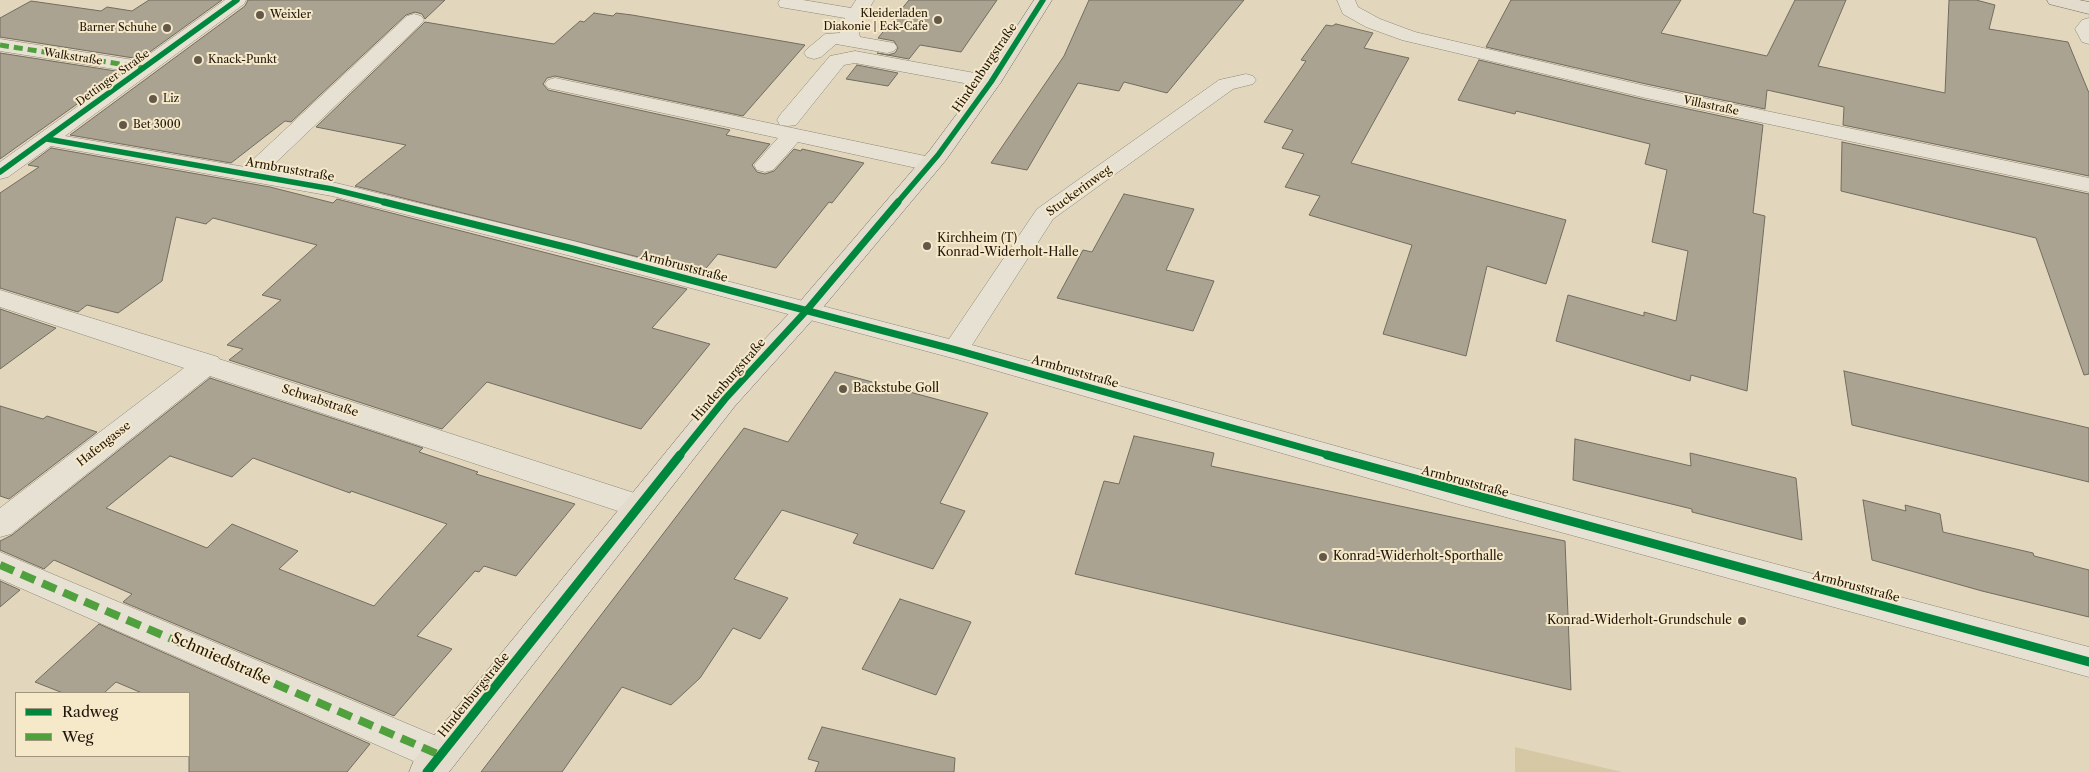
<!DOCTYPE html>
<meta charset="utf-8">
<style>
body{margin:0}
#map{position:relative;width:2089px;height:772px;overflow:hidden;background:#e2d7bd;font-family:"Libre Caslon Text",serif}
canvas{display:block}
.legend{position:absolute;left:15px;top:692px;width:175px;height:65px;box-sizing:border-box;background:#f6e9ca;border:1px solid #a0947d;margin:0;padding:6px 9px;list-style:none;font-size:15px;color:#20150a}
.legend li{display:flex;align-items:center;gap:10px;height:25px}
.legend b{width:25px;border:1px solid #a0947d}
</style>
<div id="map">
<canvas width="2089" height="772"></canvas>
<ul class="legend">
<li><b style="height:6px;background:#00873e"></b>Radweg</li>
<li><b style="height:6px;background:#50a03e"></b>Weg</li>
</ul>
</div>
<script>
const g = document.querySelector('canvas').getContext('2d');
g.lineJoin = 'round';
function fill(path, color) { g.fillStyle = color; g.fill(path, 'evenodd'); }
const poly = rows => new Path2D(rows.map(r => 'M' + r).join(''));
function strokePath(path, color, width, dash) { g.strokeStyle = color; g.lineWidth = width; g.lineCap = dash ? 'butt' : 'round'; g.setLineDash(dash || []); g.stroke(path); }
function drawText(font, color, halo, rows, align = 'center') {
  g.font = font + ' "Libre Caslon Text",serif'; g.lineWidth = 4; g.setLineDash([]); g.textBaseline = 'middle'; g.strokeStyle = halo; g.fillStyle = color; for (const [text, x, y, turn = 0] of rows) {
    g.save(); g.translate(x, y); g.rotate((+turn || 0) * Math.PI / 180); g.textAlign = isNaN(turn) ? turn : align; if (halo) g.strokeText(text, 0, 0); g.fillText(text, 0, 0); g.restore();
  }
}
fill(poly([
 [1515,747,1622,772,1515,772]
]), '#d6c8a5');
const building = poly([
 [149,0,222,0,140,59,0,37,0,18,31,1,101,11,107,7,132,11,149,0],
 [248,0,445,0,425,19,422,14,415,12,406,15,291,122,285,121,231,163,70,135,245,6,248,0],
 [909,0,997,0,961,52,920,45,909,59,877,53,888,55,895,53,898,48,894,41,878,38,909,0],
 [1089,0,1244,0,1167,93,1124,82,1119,91,1078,83,1027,170,991,163,1064,56,1089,0],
 [1511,0,1681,0,1661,33,1767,56,1795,0,1846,0,1818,66,1945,93,1949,0,1976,0,1995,5,1989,29,2068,42,2089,93,2089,176,1843,125,1844,107,1767,90,1765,109,1646,84,1486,47,1511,0],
 [594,13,613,16,616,13,632,15,805,45,743,116,555,76,547,78,543,84,548,90,730,130,726,135,770,144,752,165,757,172,765,174,774,171,794,149,801,151,802,149,864,163,832,203,829,202,776,268,718,254,702,273,355,186,406,145,316,127,425,22,554,44,580,21,584,22,594,13],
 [1336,24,1373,33,1364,48,1409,58,1351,163,1566,220,1546,284,1487,266,1466,356,1383,334,1412,245,1309,215,1320,196,1285,187,1304,154,1282,148,1293,130,1264,122,1306,61,1301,60,1326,25,1332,26,1336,24],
 [0,53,122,72,0,159,0,53],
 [1479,60,1646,100,1763,125,1753,213,1765,216,1747,391,1691,375,1690,381,1556,341,1568,295,1644,316,1644,312,1676,321,1688,251,1652,242,1667,170,1645,164,1650,144,1516,111,1515,114,1458,100,1479,60],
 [857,65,898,73,888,86,846,79,857,65],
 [1842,142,2089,194,2089,374,2084,375,2036,238,1841,191,1842,142],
 [51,148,270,187,333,203,337,199,687,289,652,328,710,344,641,429,487,382,442,429,229,360,243,349,227,345,281,300,262,295,317,245,213,218,206,224,176,217,162,281,118,313,87,305,78,312,0,288,0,193,39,167,28,165,51,148],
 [1124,194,1194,209,1166,270,1214,281,1193,331,1057,298,1083,250,1092,252,1124,194],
 [0,309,56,328,0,369,0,309],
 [1844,371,2089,428,2089,482,1852,425,1844,371],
 [835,372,988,413,940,503,965,511,933,569,853,543,858,534,782,510,734,579,788,598,760,639,733,628,700,678,671,705,622,687,562,772,481,772,744,428,788,442,835,372],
 [210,378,423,448,419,452,478,472,476,474,575,504,516,576,484,566,479,572,475,571,417,636,452,649,394,716,123,602,132,594,54,560,44,569,0,550,0,541,12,535,210,378],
 [170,456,232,477,253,458,350,493,351,491,447,524,374,606,279,569,298,551,232,524,207,548,106,508,170,456],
 [0,406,43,419,47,416,97,432,9,499,0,496,0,406],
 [1134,436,1214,453,1211,466,1565,541,1571,690,1075,574,1104,481,1119,484,1134,436],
 [1575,439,1691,466,1690,453,1796,478,1802,540,1692,512,1692,509,1573,480,1575,439],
 [1863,500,1906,511,1905,505,1940,514,1943,532,2033,553,2034,556,2089,570,2089,617,1982,591,1872,560,1863,500],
 [0,581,20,590,0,607,0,581],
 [900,599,971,622,936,695,862,669,900,599],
 [99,624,370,744,347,772,189,772,189,693,142,693,116,682,104,693,63,693,35,682,99,624],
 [822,727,955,758,954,772,815,772,819,762,808,759,822,727]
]);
fill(building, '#aba392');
strokePath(building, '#736c5e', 1);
const minor = poly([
 [225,0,246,0,244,4,65,136,245,167,407,16,414,14,421,16,424,20,421,24,267,171,332,182,573,241,949,339,1037,209,1219,80,1246,74,1253,76,1256,80,1253,84,1233,89,1053,219,972,345,1458,480,2089,647,2089,677,1458,504,956,359,571,256,332,196,51,146,8,177,0,179,0,162,127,71,0,51,0,39,140,61,225,0],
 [780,0,803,0,851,8,856,0,874,0,858,29,860,37,894,43,897,47,894,51,887,53,836,44,821,57,814,59,807,57,804,53,807,49,825,34,840,33,838,29,845,18,780,7,778,3,780,0],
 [1337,0,1355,0,1358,7,1380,19,1415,32,1646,86,2089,178,2089,192,1646,98,1402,40,1366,27,1343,14,1337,0],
 [2089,18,2089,44,2082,42,2075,29,2082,20,2089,18],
 [855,51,991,76,998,78,1001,82,998,86,991,88,855,63,844,65,796,125,788,126,780,125,777,120,780,115,830,56,855,51],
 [555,78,930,157,938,159,941,164,938,169,930,171,798,142,773,170,765,172,757,170,754,165,778,138,548,88,545,84,548,80,555,78],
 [0,290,218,357,219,359,650,498,654,506,650,514,639,518,210,376,11,534,0,537,0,508,184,368,0,307,0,290],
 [0,552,453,743,458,755,453,767,440,772,427,767,0,579,0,552]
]);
const major = poly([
 [1034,0,1052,0,1001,82,946,160,815,317,735,406,449,772,409,772,414,760,715,392,797,305,930,150,982,80,1034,0],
 [2047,0,2079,0,2089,2,2089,14,2049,4,2047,0]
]);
strokePath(minor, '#8e8777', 1);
strokePath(major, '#736c5e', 1);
fill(minor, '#e7e1d4');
fill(major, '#e3dccd');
strokePath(poly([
 [0,45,145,68]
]), '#50a03e', 5, [9, 5]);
strokePath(poly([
 [0,565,440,755]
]), '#50a03e', 8, [15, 8]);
strokePath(poly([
 [47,139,332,189,389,203],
 [0,172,237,0],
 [897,203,938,155,991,82,1043,0]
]), '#00873e', 5.5);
strokePath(poly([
 [384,202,573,249,956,350,1332,456],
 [679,456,725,399,806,311,898,202]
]), '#00873e', 7);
strokePath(poly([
 [1327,455,2089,662],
 [427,772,680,455]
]), '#00873e', 9);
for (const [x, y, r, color] of [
 [260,15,5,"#645949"],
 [938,20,5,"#645949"],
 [167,28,5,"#645949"],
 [198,60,5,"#645949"],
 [153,99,5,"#645949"],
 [123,125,5,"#645949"],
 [927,246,5,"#645949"],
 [843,389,5,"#645949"],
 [1323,557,5,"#645949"],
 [1742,621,5,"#645949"]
]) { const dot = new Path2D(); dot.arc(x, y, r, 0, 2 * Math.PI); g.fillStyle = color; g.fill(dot); strokePath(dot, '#f6e9ca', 2); }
drawText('11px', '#20150a', '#f6e9ca', [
 ["Kleiderladen",928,14,"right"],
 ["Diakonie | Eck-Cafe",928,27,"right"],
 ["Weixler",270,15],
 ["Barner Schuhe",157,28,"right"],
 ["Knack-Punkt",208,60],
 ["Liz",163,99],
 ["Bet 3000",133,125]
], 'left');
drawText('11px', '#20150a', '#f6e9ca', [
 ["Walkstraße",73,57,9],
 ["Dettinger Straße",113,78,-36],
 ["Villastraße",1711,106,12]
]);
drawText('12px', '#20150a', '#f6e9ca', [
 ["Hindenburgstraße",985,68,-56],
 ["Armbruststraße",290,170,10],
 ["Stuckerinweg",1079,191,-36],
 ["Armbruststraße",684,267,15],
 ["Armbruststraße",1075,372,16],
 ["Hindenburgstraße",729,380,-49],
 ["Schwabstraße",320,401,18],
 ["Hafengasse",104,444,-38],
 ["Armbruststraße",1465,482,15],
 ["Armbruststraße",1856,587,15],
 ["Hindenburgstraße",474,695,-51]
]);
drawText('12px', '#20150a', '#f6e9ca', [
 ["Kirchheim (T)",937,239],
 ["Konrad-Widerholt-Halle",937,253],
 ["Backstube Goll",853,389],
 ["Konrad-Widerholt-Sporthalle",1333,557],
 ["Konrad-Widerholt-Grundschule",1732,621,"right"]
], 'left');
drawText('15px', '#20150a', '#f6e9ca', [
 ["Schmiedstraße",221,659,24]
]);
</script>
